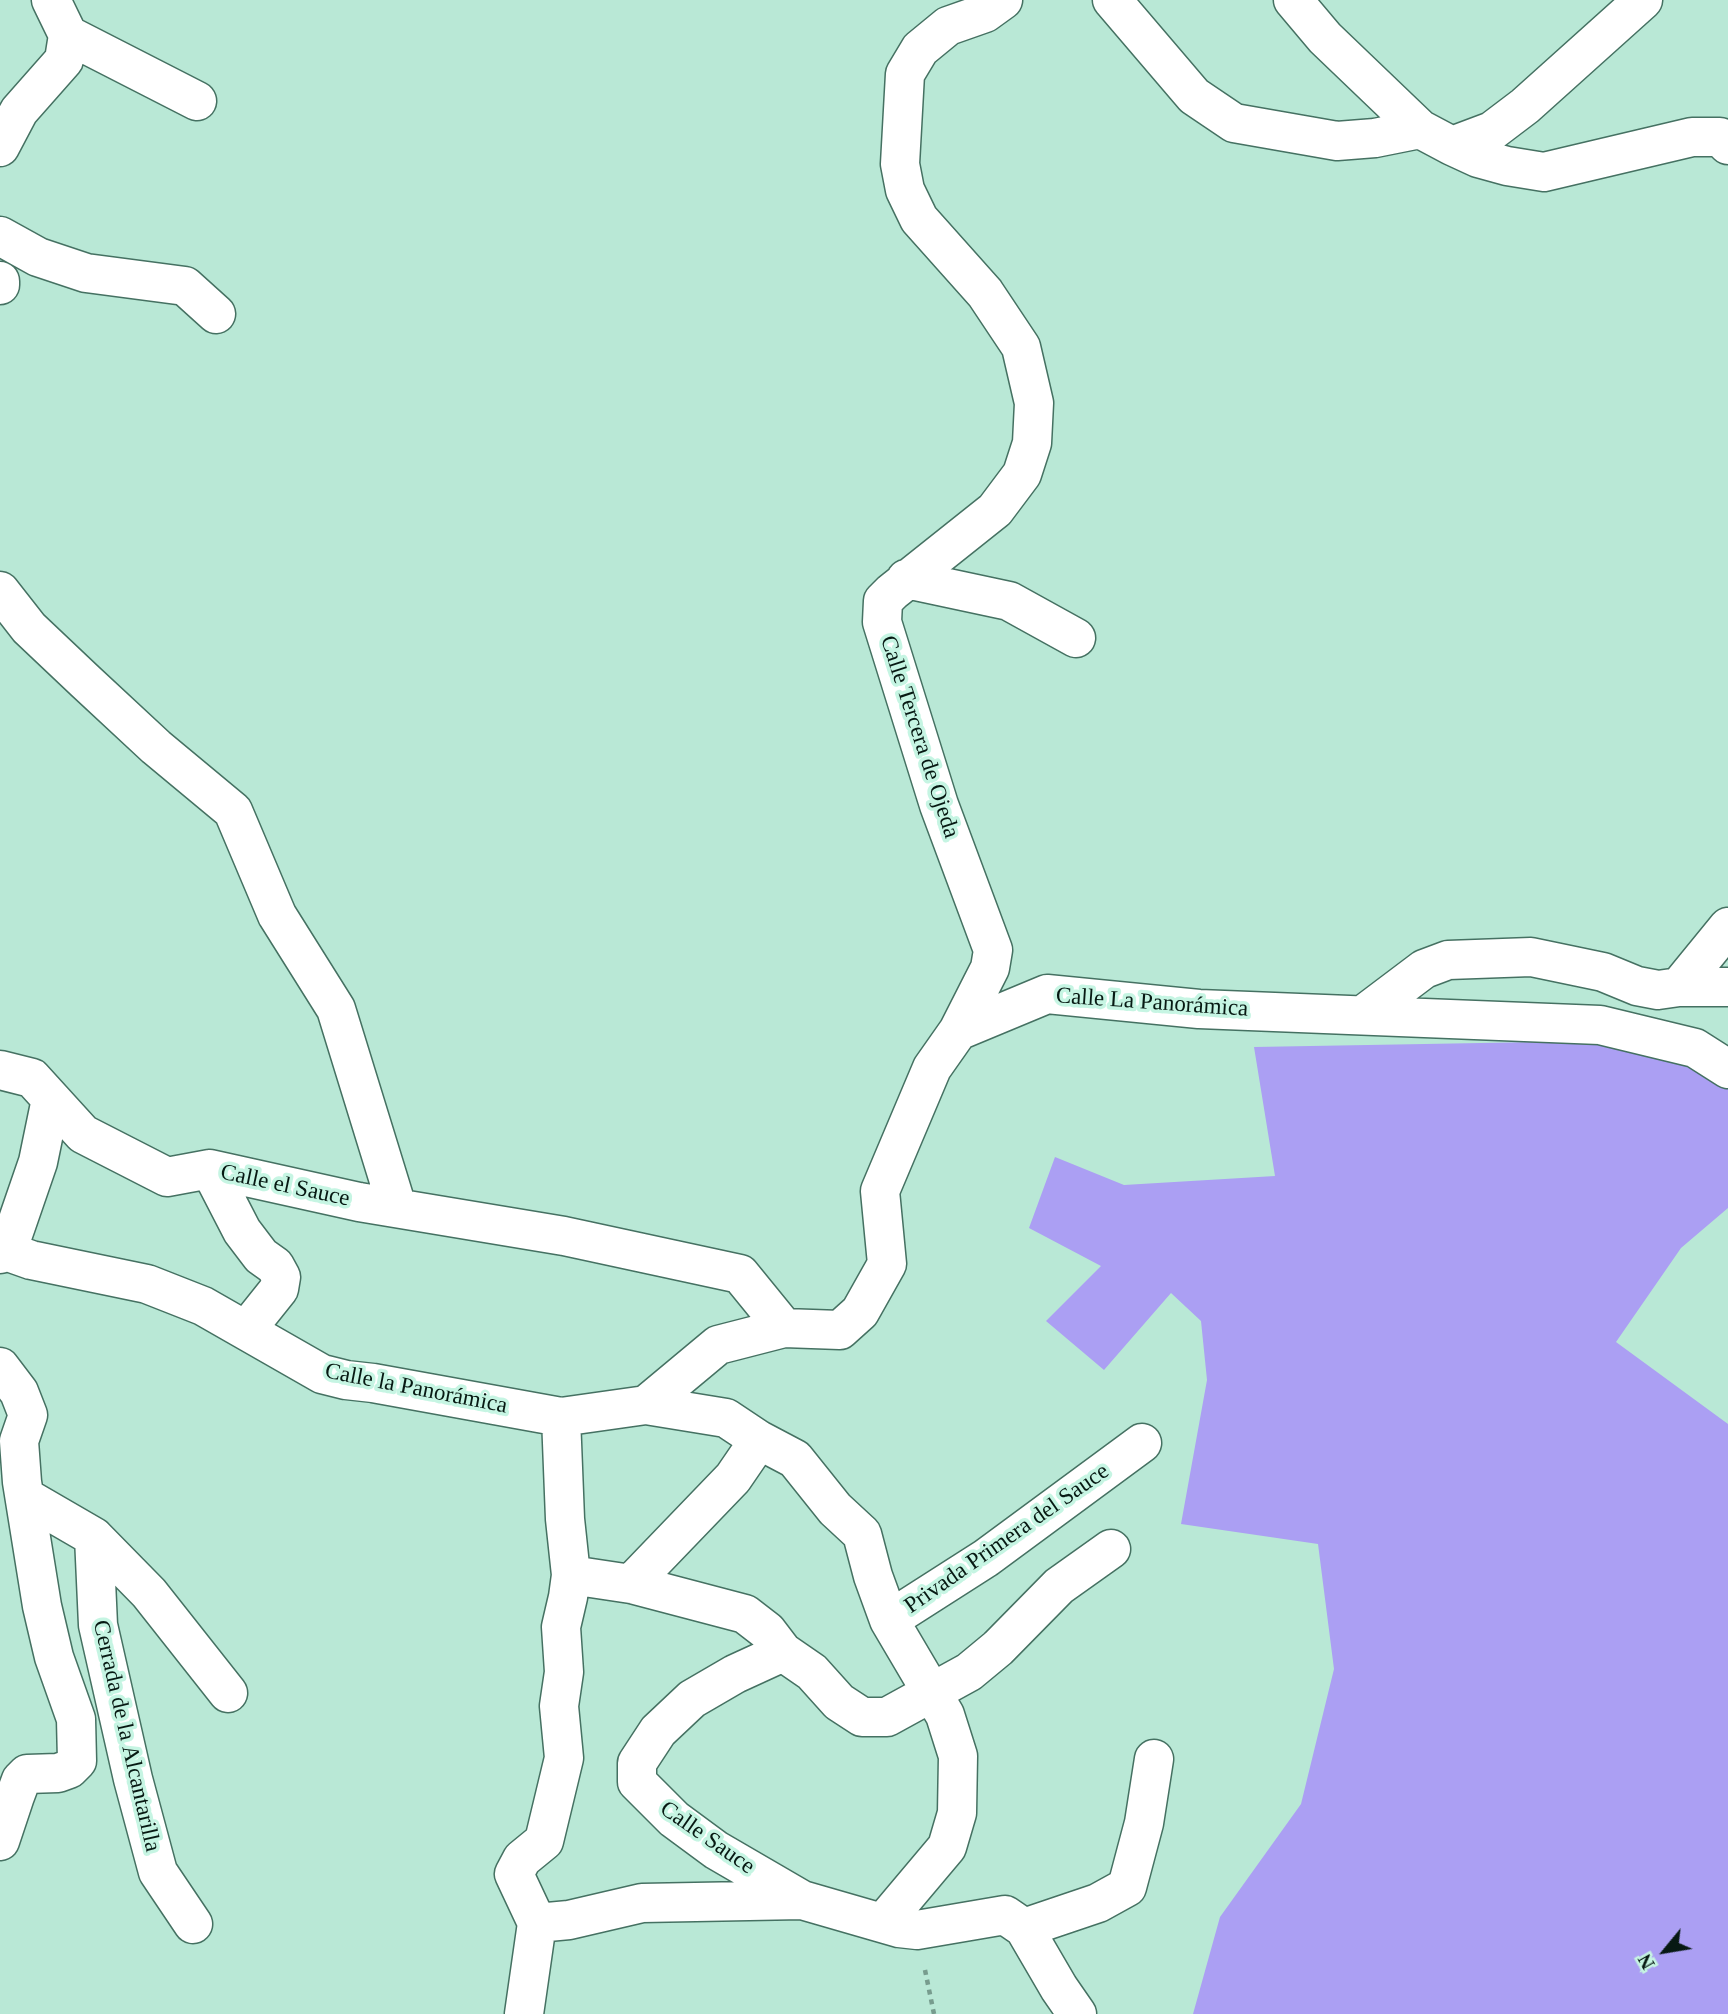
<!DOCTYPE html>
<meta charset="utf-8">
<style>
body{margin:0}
#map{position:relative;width:1728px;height:2014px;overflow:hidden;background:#b9e8d6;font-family:Georgia,serif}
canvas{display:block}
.north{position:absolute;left:1630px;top:1916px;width:70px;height:70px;-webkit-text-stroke:5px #c6f5e3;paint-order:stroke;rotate:240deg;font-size:19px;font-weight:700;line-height:28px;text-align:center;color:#071913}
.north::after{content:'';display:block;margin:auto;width:24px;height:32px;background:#071913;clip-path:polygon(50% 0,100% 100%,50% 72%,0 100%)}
</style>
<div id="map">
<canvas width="1728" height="2014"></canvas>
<div class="north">N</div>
</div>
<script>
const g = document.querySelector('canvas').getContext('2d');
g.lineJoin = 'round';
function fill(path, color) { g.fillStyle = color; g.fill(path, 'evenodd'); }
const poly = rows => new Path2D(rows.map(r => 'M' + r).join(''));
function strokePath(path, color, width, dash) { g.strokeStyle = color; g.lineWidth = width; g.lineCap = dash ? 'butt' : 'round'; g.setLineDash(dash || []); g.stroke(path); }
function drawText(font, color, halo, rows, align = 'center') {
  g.font = font + ' Georgia,serif'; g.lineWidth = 7; g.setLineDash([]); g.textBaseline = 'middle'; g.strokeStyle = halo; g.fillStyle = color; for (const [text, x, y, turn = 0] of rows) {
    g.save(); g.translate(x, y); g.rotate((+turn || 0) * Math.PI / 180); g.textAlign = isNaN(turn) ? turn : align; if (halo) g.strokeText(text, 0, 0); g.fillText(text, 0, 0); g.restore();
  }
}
fill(poly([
 [1538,1042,1639,1042,1728,1085,1728,1208,1681,1248,1616,1342,1728,1424,1728,2014,1193,2014,1220,1917,1301,1804,1334,1669,1318,1544,1181,1524,1207,1380,1201,1321,1171,1293,1104,1370,1046,1321,1101,1266,1029,1228,1055,1157,1124,1185,1275,1176,1254,1047]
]), '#ab9ff3');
const minor = poly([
 [1112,0,1194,96,1234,123,1337,141,1375,138,1420,129],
 [1293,0,1325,38,1420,129,1452,146,1492,131,1525,106,1643,0],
 [68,35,197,101],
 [1452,146,1478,158,1507,166,1544,172,1692,137,1720,137,1728,145],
 [0,147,19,111,64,60,68,35,51,0],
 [0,236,38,257,86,273,185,286,216,314],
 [0,281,0,285],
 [906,579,1009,601,1076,638],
 [0,591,29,628,85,681,156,747,233,811,277,915,336,1009,397,1207],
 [1679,987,1728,927],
 [1363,1015,1424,969,1448,960,1531,957,1603,972,1637,986,1658,990,1679,987,1728,987],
 [958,1031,1047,994,1199,1009,1600,1025,1695,1048,1728,1069],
 [0,1070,32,1078,83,1134,167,1177,210,1169,359,1202,564,1236,740,1274,784,1328],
 [210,1169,242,1231,261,1256,275,1266,281,1277,279,1289,247,1329],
 [0,1249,31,1260,147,1284,203,1306,322,1374,346,1380,373,1383,561,1417,646,1405,726,1418,759,1440,795,1459,835,1509,862,1534,873,1576,889,1620,945,1715,958,1756,957,1813,947,1847,883,1923],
 [0,1254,7,1252,38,1162,51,1099],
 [0,1367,19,1392,28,1415,19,1441,22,1482,42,1606,54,1657,76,1719,77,1761,69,1769,58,1773,27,1774,21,1780,15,1796,0,1841],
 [646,1405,718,1345,784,1328,840,1330,860,1312,887,1264,880,1191,932,1068,958,1031,990,968,993,950,939,805,882,622,883,601,892,592,995,510,1022,474,1032,443,1034,403,1021,347,985,293,919,219,905,190,900,164,905,74,920,49,948,26,985,13,1003,0],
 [25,1497,94,1537,149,1593,228,1693],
 [94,1537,98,1625,133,1779,158,1872,193,1924],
 [571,1575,631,1584,745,1614,767,1631,783,1652,812,1672,839,1702,862,1717,887,1717,969,1672,998,1648,1059,1586,1111,1549],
 [631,1584,733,1478,759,1440],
 [889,1620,986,1558,1142,1443],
 [783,1652,735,1674,692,1699,658,1731,637,1763,637,1782,674,1819,716,1850,802,1900,899,1928,917,1930,1005,1915,1024,1928,1059,1988,1077,2014],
 [537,1923,514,1874,522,1859,544,1841,564,1758,559,1706,564,1672,561,1627,568,1597,571,1575,565,1519,561,1417],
 [537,1923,569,1920,642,1903,802,1900],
 [1024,1928,1098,1903,1127,1887,1144,1823,1154,1759],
 [524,2014,537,1923]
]);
strokePath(minor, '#457162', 41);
strokePath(poly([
 [925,1970,934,2014]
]), '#779c8e', 4.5, [5, 5]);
strokePath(minor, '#fff', 38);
drawText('23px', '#071913', '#c6f5e3', [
 ["Calle Tercera de Ojeda",919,737,72],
 ["Calle La Panorámica",1152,1003,4],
 ["Calle el Sauce",285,1186,12],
 ["Calle la Panorámica",416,1389,11],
 ["Privada Primera del Sauce",1007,1539,-35],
 ["Cerrada de la Alcantarilla",126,1736,77],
 ["Calle Sauce",707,1838,35]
]);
</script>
